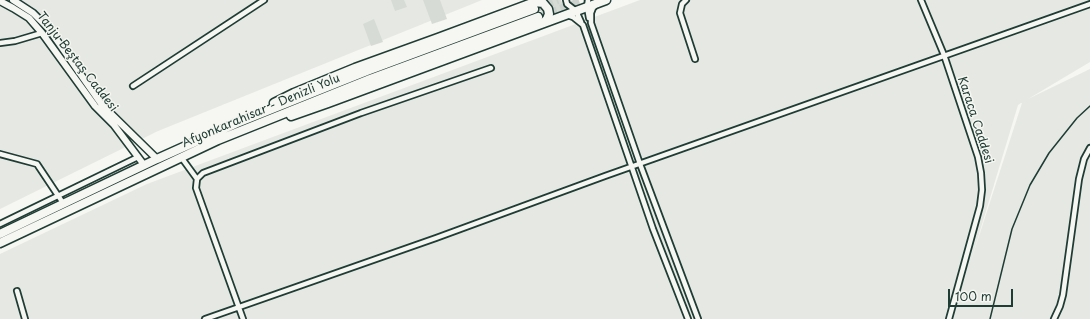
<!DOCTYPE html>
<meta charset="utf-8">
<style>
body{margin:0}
#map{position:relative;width:1090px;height:319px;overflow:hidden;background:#f6f6f2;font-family:"Playpen Sans",sans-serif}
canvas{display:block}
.scale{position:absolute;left:948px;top:289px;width:65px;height:18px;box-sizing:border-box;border:2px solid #1f3d34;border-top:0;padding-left:5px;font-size:12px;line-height:14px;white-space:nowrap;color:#1f3d34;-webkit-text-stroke:3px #f6f6f2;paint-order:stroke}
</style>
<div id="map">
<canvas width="1090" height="319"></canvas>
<div class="scale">100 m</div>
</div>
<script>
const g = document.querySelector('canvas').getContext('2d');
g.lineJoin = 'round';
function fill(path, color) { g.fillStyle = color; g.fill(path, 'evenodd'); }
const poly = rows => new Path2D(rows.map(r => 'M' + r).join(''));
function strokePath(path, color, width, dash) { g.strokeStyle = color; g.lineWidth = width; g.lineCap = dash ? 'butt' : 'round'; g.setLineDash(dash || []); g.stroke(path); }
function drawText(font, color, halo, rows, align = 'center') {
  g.font = font + ' "Playpen Sans",sans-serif'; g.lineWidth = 3; g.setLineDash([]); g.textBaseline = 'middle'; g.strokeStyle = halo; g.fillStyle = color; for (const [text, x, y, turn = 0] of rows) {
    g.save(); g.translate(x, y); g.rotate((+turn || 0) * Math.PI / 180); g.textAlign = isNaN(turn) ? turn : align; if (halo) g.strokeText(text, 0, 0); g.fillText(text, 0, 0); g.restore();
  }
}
fill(poly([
 [0,0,482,0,158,131,0,209],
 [640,0,1090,0,1090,62,1028,99,1090,69,1090,319,0,319,0,254,147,184],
 [1021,103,1022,103,970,264,1018,105]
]), '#e6e8e4');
fill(poly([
 [391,0,404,0,407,7,395,11],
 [423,0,440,0,447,19,432,24],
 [548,0,561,0,566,12,550,18,544,1],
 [374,19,383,42,371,46,363,24]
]), '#d6dbd6');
strokePath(poly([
 [534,9,558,0],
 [538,17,585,0]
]), '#cbd1cc', 8, [8, 4]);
const street = poly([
 [566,0,567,4,576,11,581,22],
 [588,0,587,7,589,18],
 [686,0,682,4,680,13,695,59],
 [921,0,944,55,978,157,981,173,982,190,980,206,949,319],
 [596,5,593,8,591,13,591,23,640,164,698,319],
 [567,15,573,17,583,25,653,229,688,319],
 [0,43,15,41,42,33],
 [133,86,264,0],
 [0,154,37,164,63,203],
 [181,157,197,179],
 [0,224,138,157],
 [17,291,25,319],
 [205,319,436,238,605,176,1090,4],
 [243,319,196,188,197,179,203,173,361,113,491,68],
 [1054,319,1060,306,1063,295,1079,179,1084,159,1090,148]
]);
const secondary = poly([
 [13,0,33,13,49,29,102,105,157,159],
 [0,1,13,8,29,18,42,33,95,106,114,125,144,165]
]);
const highway = poly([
 [535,2,543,3,548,9,549,14,547,19,543,23],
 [274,103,294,93,355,68,438,38,540,0],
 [291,116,328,103,606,0],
 [0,234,157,159,237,123,367,71,534,9],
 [0,243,218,140,370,79,538,17]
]);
strokePath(street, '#1f3d34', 8);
strokePath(secondary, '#1f3d34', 9);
strokePath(highway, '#1f3d34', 11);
strokePath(street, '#f6f6f2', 4.5);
strokePath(secondary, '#f6f6f2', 6);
strokePath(highway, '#f6f6f2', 8);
strokePath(poly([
 [990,319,1012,229,1030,185,1049,153,1077,118,1090,106]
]), '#1f3d34', 1.5);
drawText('12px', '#1f3d34', '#f6f6f2', [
 ["Tanju Beştaş Caddesi",77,62,52],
 ["Afyonkarahisar - Denizli Yolu",261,111,-23],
 ["Karaca Caddesi",975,120,72]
]);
</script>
